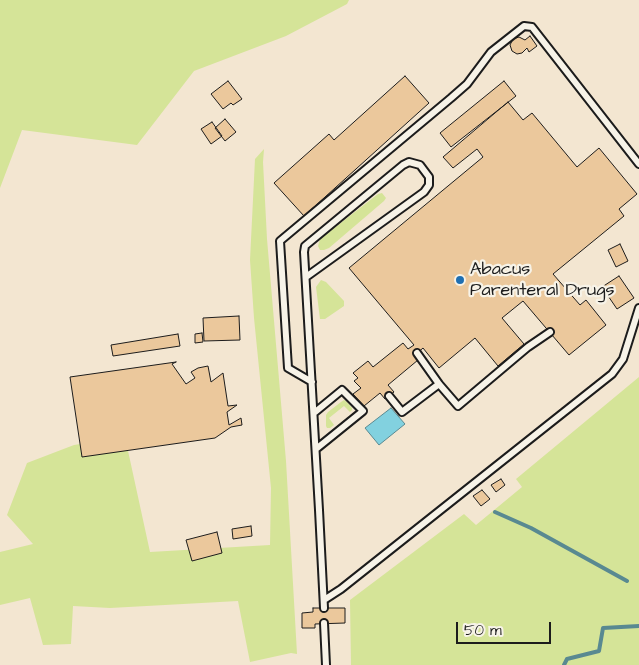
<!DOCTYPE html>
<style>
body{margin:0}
#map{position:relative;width:639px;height:665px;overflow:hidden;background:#f3e6d1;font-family:"Architects Daughter",sans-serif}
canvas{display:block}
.scale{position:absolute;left:456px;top:622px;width:95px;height:22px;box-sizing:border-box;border:2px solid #1c1c1c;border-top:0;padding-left:6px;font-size:15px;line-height:18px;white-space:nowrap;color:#1c1c1c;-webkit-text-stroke:4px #f7f3e8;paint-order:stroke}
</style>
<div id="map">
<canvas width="639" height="665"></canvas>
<div class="scale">50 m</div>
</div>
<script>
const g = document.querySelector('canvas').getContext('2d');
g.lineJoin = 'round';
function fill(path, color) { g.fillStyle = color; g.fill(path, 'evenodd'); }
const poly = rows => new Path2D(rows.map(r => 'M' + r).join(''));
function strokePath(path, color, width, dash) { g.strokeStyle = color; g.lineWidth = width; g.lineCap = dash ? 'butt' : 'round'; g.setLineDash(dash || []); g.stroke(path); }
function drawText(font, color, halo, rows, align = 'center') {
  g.font = font + ' "Architects Daughter",sans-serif'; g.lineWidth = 4.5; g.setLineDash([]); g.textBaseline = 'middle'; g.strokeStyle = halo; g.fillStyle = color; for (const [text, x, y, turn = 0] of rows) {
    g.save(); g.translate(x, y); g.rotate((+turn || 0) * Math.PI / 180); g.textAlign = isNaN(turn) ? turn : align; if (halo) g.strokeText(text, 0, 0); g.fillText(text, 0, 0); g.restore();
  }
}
fill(poly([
 [0,0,349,0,347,4,286,36,194,71,137,145,22,130,0,188],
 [264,149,263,162,267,239,286,461,297,654,291,653,250,662,238,601,110,608,73,606,71,644,43,645,30,598,0,605,0,552,33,544,7,515,27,463,74,445,125,437,150,552,270,545,271,488,254,318,250,260,255,159],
 [382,193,386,198,384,201,329,248,324,250,320,250,318,246,320,239,378,194],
 [321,280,326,282,344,301,344,306,325,319,320,319,316,287],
 [639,377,639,665,351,665,350,600,464,514,476,525,522,487,516,479],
 [344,400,347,402,352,408,352,410,350,412,344,406,329,418,334,425,330,428,327,428,326,426,326,415,328,412,341,402]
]), '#d5e498');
const water = poly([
 [391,408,405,424,379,445,365,428,391,408]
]);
fill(water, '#82d1df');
strokePath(water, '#598991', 1);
strokePath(poly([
 [495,512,531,528,627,581],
 [564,665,567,659,599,651,603,628,639,626]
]), '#598991', 4);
const building = poly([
 [530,36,537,46,529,52,527,48,522,53,517,54,512,51,510,45,513,39,519,37,525,40,530,36],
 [405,76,429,103,304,216,274,183,329,134,334,140,405,76],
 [228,81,242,99,233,105,231,103,223,109,211,94,228,81],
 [504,81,516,96,451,147,440,133,504,81],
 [508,102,523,120,532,113,577,167,599,148,637,194,619,209,624,216,553,274,580,305,586,300,606,325,569,355,523,301,502,318,524,344,498,366,475,338,439,368,423,348,414,356,418,360,388,385,394,392,385,399,380,393,364,406,353,394,361,388,354,381,358,378,353,373,368,361,373,367,403,343,408,349,414,345,349,268,483,157,477,149,453,168,443,157,508,102],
 [225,119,236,132,225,141,215,128,225,119],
 [212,122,222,136,211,144,201,129,212,122],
 [620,244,628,261,616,267,608,250,620,244],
 [619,276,634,298,617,309,602,287,619,276],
 [239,316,240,340,204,341,203,318,239,316],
 [202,333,203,342,195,343,195,334,202,333],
 [178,334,180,346,113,356,111,345,178,334],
 [176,362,172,364,186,384,195,378,191,372,198,368,208,366,211,382,223,373,228,406,237,405,227,412,229,425,241,418,242,425,231,427,215,438,82,457,70,377,176,362],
 [501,479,505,485,496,492,491,485,501,479],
 [482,490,490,499,481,506,473,496,482,490],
 [251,526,252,536,233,539,232,529,251,526],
 [217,532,222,553,192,561,186,540,217,532],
 [313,608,345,608,345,623,315,624,315,628,302,628,302,613,313,612,313,608]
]);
fill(building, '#ebc89c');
strokePath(building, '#1c1c1c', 1);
const service = poly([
 [306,277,424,192,429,185,429,177,420,165,409,162,403,165,305,246,304,252,319,510,324,608],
 [417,353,439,384,458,406,528,347,550,332],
 [312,382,288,368,280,241,451,98,467,84,491,52,524,26,532,27,639,164],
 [389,396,402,412,439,384],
 [314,413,342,390,363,411,316,449],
 [324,600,341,589,612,374,623,359,639,308],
 [324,623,326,665]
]);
strokePath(service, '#1c1c1c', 10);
strokePath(service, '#f7f3e8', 6);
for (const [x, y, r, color] of [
 [460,280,5,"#1f6fb2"]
]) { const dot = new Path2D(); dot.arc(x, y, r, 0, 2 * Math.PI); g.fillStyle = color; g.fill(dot); strokePath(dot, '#f7f3e8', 2); }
drawText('18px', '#1c1c1c', '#f7f3e8', [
 ["Abacus",470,270],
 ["Parenteral Drugs",470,291]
], 'left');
</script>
